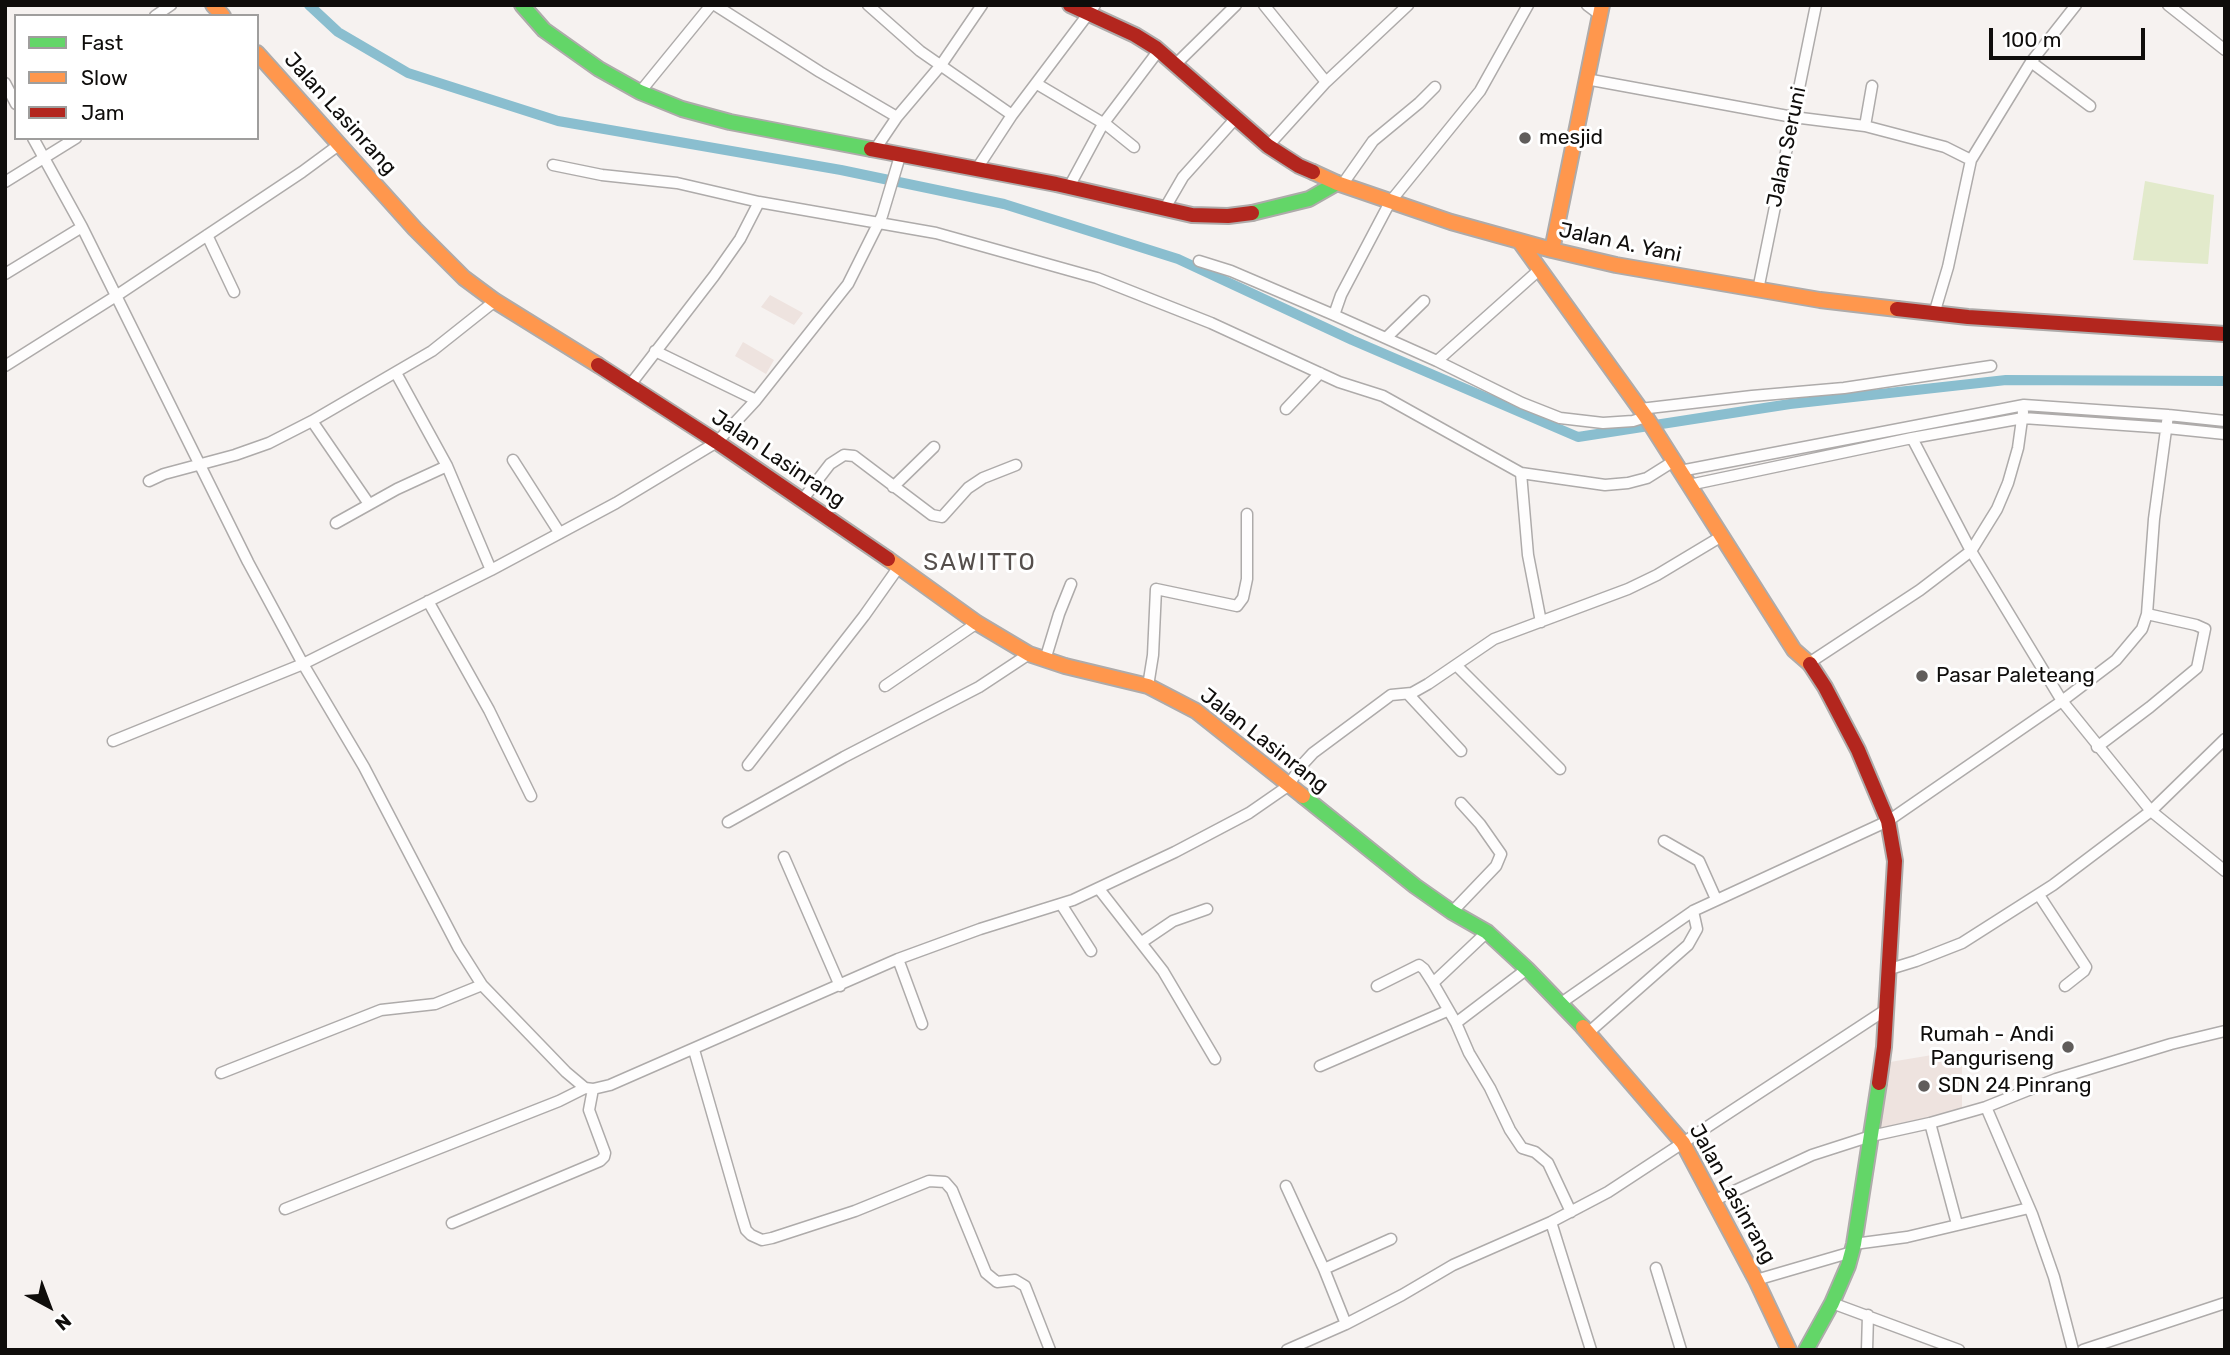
<!DOCTYPE html>
<style>
body{margin:0}
#map{position:relative;width:2230px;height:1355px;overflow:hidden;background:#f6f2f0;font-family:Rubik,sans-serif}
canvas{display:block}
.frame{position:absolute;inset:0;border:7px solid #0f0d0b;pointer-events:none}
.legend{position:absolute;left:14px;top:14px;width:245px;height:126px;box-sizing:border-box;background:#fff;border:2px solid #9f9e9d;margin:0;padding:9px 12px;list-style:none;font-size:21px;color:#0f0d0b}
.legend li{display:flex;align-items:center;gap:14px;height:35px}
.legend b{width:35px;border:2px solid #9f9e9d}
.north{position:absolute;left:14px;top:1271px;width:70px;height:70px;-webkit-text-stroke:5px #fff;paint-order:stroke;rotate:139deg;font-size:19px;font-weight:700;line-height:28px;text-align:center;color:#0f0d0b}
.north::after{content:'';display:block;margin:auto;width:24px;height:32px;background:#0f0d0b;clip-path:polygon(50% 0,100% 100%,50% 72%,0 100%)}
.scale{position:absolute;left:1989px;top:28px;width:156px;height:32px;box-sizing:border-box;border:4px solid #0f0d0b;border-top:0;padding-left:9px;font-size:21px;line-height:24px;white-space:nowrap;color:#0f0d0b;-webkit-text-stroke:5px #fff;paint-order:stroke}
</style>
<div id="map">
<canvas width="2230" height="1355"></canvas>
<div class="frame"></div>
<ul class="legend">
<li><b style="height:9px;background:#63d668"></b>Fast</li>
<li><b style="height:9px;background:#ff974d"></b>Slow</li>
<li><b style="height:9px;background:#b3261e"></b>Jam</li>
</ul>
<div class="north">N</div>
<div class="scale">100 m</div>
</div>
<script>
const g = document.querySelector('canvas').getContext('2d');
g.lineJoin = 'round';
function fill(path, color) { g.fillStyle = color; g.fill(path, 'evenodd'); }
const poly = rows => new Path2D(rows.map(r => 'M' + r).join(''));
function strokePath(path, color, width, dash) { g.strokeStyle = color; g.lineWidth = width; g.lineCap = dash ? 'butt' : 'round'; g.setLineDash(dash || []); g.stroke(path); }
function drawText(font, color, halo, rows, align = 'center') {
  g.font = font + ' Rubik,sans-serif'; g.lineWidth = 6; g.setLineDash([]); g.textBaseline = 'middle'; g.strokeStyle = halo; g.fillStyle = color; for (const [text, x, y, turn = 0] of rows) {
    g.save(); g.translate(x, y); g.rotate((+turn || 0) * Math.PI / 180); g.textAlign = isNaN(turn) ? turn : align; if (halo) g.strokeText(text, 0, 0); g.fillText(text, 0, 0); g.restore();
  }
}
fill(poly([
 [770,295,803,313,794,325,761,307],
 [743,342,774,360,766,374,735,356],
 [1962,1050,1962,1110,1877,1132,1890,1062]
]), '#eee3df');
fill(poly([
 [2145,181,2214,195,2208,264,2133,260]
]), '#e2eacb');
strokePath(poly([
 [309,5,338,32,408,73,558,121,841,170,1004,204,1178,259,1352,340,1578,437,1790,404,2006,380,2225,381]
]), '#8abecf', 10);
const street = poly([
 [715,5,820,72,897,117],
 [868,5,920,51,1012,115,976,170],
 [1264,5,1326,82],
 [1587,5,1599,14],
 [2168,5,2225,50],
 [155,16,171,5],
 [2031,62,2090,106],
 [1176,64,1236,5],
 [1586,79,1793,117,1865,126,1945,147,1971,160],
 [5,83,16,104],
 [1037,84,1108,126,1134,147],
 [640,92,711,5],
 [1012,115,1095,5],
 [1865,126,1872,86],
 [33,138,82,227,248,562,303,664,364,767,458,947,482,985,566,1072,585,1088,593,1089,610,1085,898,959,980,929,1073,900,1175,852,1249,813,1288,786,1302,765,1313,753,1391,695,1412,693,1428,684,1494,639,1628,589,1657,575,1722,536],
 [1268,146,1326,82,1408,5],
 [874,151,897,117,941,65,982,5],
 [553,165,602,175,677,183,759,202,936,233,1097,278,1211,323,1339,382,1383,396,1521,473,1605,485,1628,483,1647,478,1674,461],
 [5,182,76,138],
 [1342,185,1373,141,1419,103,1435,87],
 [1069,187,1103,124,1159,50],
 [1165,208,1183,177,1235,119],
 [207,235,234,292],
 [1199,261,1231,271,1334,315,1437,361,1522,403,1560,418,1603,423,1633,421,1646,417],
 [5,274,82,227],
 [1758,290,1816,5],
 [1934,314,1948,267,1971,160,2031,62,2076,5],
 [1334,315,1341,295,1390,202,1480,91,1528,5],
 [1386,338,1424,301],
 [655,351,756,400],
 [1437,361,1539,270],
 [5,366,116,296,302,172,340,144],
 [396,373,447,466,491,570],
 [630,385,714,276,740,239,759,202],
 [1286,409,1320,373],
 [1640,409,1752,396,1844,388,1991,366],
 [312,421,369,504],
 [1912,438,1971,551,2062,701,2151,811,2225,871],
 [513,460,559,532],
 [1680,471,2024,405,2168,415,2225,421],
 [1521,473,1528,555,1541,622],
 [149,481,164,474,235,455,269,443,312,421,432,351,495,301],
 [1689,485,1912,438,2023,418,2167,428,2225,434],
 [893,487,934,447],
 [803,499,830,464,844,455,854,456,932,515,942,517,968,488,983,478,1016,465],
 [336,523,397,489,447,466],
 [428,601,489,710,531,796],
 [1045,660,1059,614,1071,584],
 [1809,663,1920,590,1971,551,1997,509,2008,483,2018,448,2023,412],
 [1456,665,1560,769],
 [885,686,977,623],
 [1148,686,1153,655,1156,589,1237,606,1243,598,1247,579,1247,514],
 [1408,694,1461,751],
 [113,741,303,664,491,570,616,503,717,442,756,400,848,284,882,216,900,156],
 [2097,747,2150,707,2197,668,2205,629,2196,625,2147,614],
 [748,765,864,616,898,568],
 [728,822,844,757,979,687,1029,654],
 [1664,841,1699,861,1716,899],
 [784,857,840,986],
 [1099,889,1163,971,1215,1059],
 [2039,895,2086,967,2084,971,2065,986],
 [1061,904,1091,951],
 [1452,912,1496,866,1501,854,1480,824,1461,803],
 [1142,942,1173,921,1207,909],
 [898,959,922,1024],
 [1527,969,1456,1023,1469,1053,1490,1088,1510,1130,1522,1148,1535,1152,1548,1163,1571,1212],
 [1890,969,1916,961,1962,943,2053,885,2151,811,2225,739],
 [1377,986,1419,965,1424,969,1433,983],
 [1561,1003,1693,911,1888,821,2062,701,2116,660,2142,629,2147,614,2154,519,2168,415],
 [1456,1023,1433,983,1487,932],
 [1588,1033,1688,945,1697,929,1693,911],
 [694,1050,742,1217,746,1230,751,1235,762,1240,772,1238,855,1211,929,1181,945,1182,952,1190,986,1273,997,1282,1015,1280,1025,1286,1050,1350],
 [1320,1066,1447,1011],
 [221,1073,381,1010,435,1004,482,985],
 [1986,1107,2032,1214,2054,1277,2073,1350],
 [1930,1123,1957,1224],
 [1286,1186,1324,1269,1346,1324],
 [1715,1200,1812,1155,1871,1136,1930,1123,1986,1107,2056,1079,2171,1044,2225,1031],
 [285,1209,559,1101,585,1088],
 [1551,1222,1591,1350],
 [452,1223,600,1161,604,1157,605,1153,589,1110,593,1089],
 [1854,1244,1907,1237,2029,1208],
 [1656,1268,1681,1350],
 [1324,1269,1391,1239],
 [1756,1280,1852,1252],
 [1832,1303,1959,1350],
 [1287,1350,1346,1324,1402,1295,1453,1265,1551,1222,1608,1192,1887,1009],
 [1867,1350,1868,1315],
 [2083,1350,2225,1303]
]);
const fast = poly([
 [522,5,544,30,599,69,640,92,682,109,730,122,871,149],
 [1252,213,1309,199,1337,183],
 [1303,796,1415,886,1452,912,1487,932,1527,969,1583,1027],
 [1806,1350,1832,1303,1848,1266,1854,1244,1879,1083]
]);
const slow = poly([
 [213,5,223,16],
 [257,53,415,229,464,278,495,301,598,365],
 [1313,172,1337,183,1451,222,1552,250,1616,265,1820,300,1897,309],
 [1520,242,1646,417,1794,650,1810,664],
 [1552,250,1602,5],
 [888,559,977,623,1029,654,1065,666,1148,686,1196,711,1303,796],
 [1583,1027,1683,1143,1756,1280,1789,1350]
]);
const jam = poly([
 [1070,5,1135,35,1156,48,1268,146,1299,166,1313,172],
 [871,149,1056,184,1192,215,1228,216,1252,213],
 [1897,309,1968,317,2225,334],
 [598,365,717,442,888,559],
 [1810,664,1825,687,1858,750,1888,821,1895,861,1884,1047,1879,1083]
]);
strokePath(street, '#aeabaa', 13);
strokePath(fast, '#aeabaa', 18);
strokePath(slow, '#aeabaa', 18);
strokePath(jam, '#aeabaa', 18);
strokePath(street, '#fefdfd', 10);
strokePath(fast, '#63d668', 14);
strokePath(slow, '#ff974d', 14);
strokePath(jam, '#b3261e', 14);
for (const [x, y, r, color] of [
 [1525,138,7,"#605d5b"],
 [1922,676,7,"#605d5b"],
 [2068,1047,7,"#605d5b"],
 [1924,1086,7,"#605d5b"]
]) { const dot = new Path2D(); dot.arc(x, y, r, 0, 2 * Math.PI); g.fillStyle = color; g.fill(dot); strokePath(dot, '#fff', 2.5); }
drawText('21px', '#0f0d0b', '#fff', [
 ["Jalan Lasinrang",340,114,48],
 ["Jalan Seruni",1787,147,-78],
 ["Jalan A. Yani",1620,243,12],
 ["Jalan Lasinrang",778,459,34],
 ["Jalan Lasinrang",1264,741,38],
 ["Jalan Lasinrang",1732,1194,61]
]);
drawText('21px', '#0f0d0b', '#fff', [
 ["mesjid",1539,138],
 ["Pasar Paleteang",1936,676],
 ["Rumah - Andi",2054,1035,"right"],
 ["Panguriseng",2054,1059,"right"],
 ["SDN 24 Pinrang",1938,1086]
], 'left');
g.letterSpacing = '2px';
drawText('24px', '#554f4c', '#fff', [
 ["SAWITTO",980,563]
]);
g.letterSpacing = '0px';
</script>
